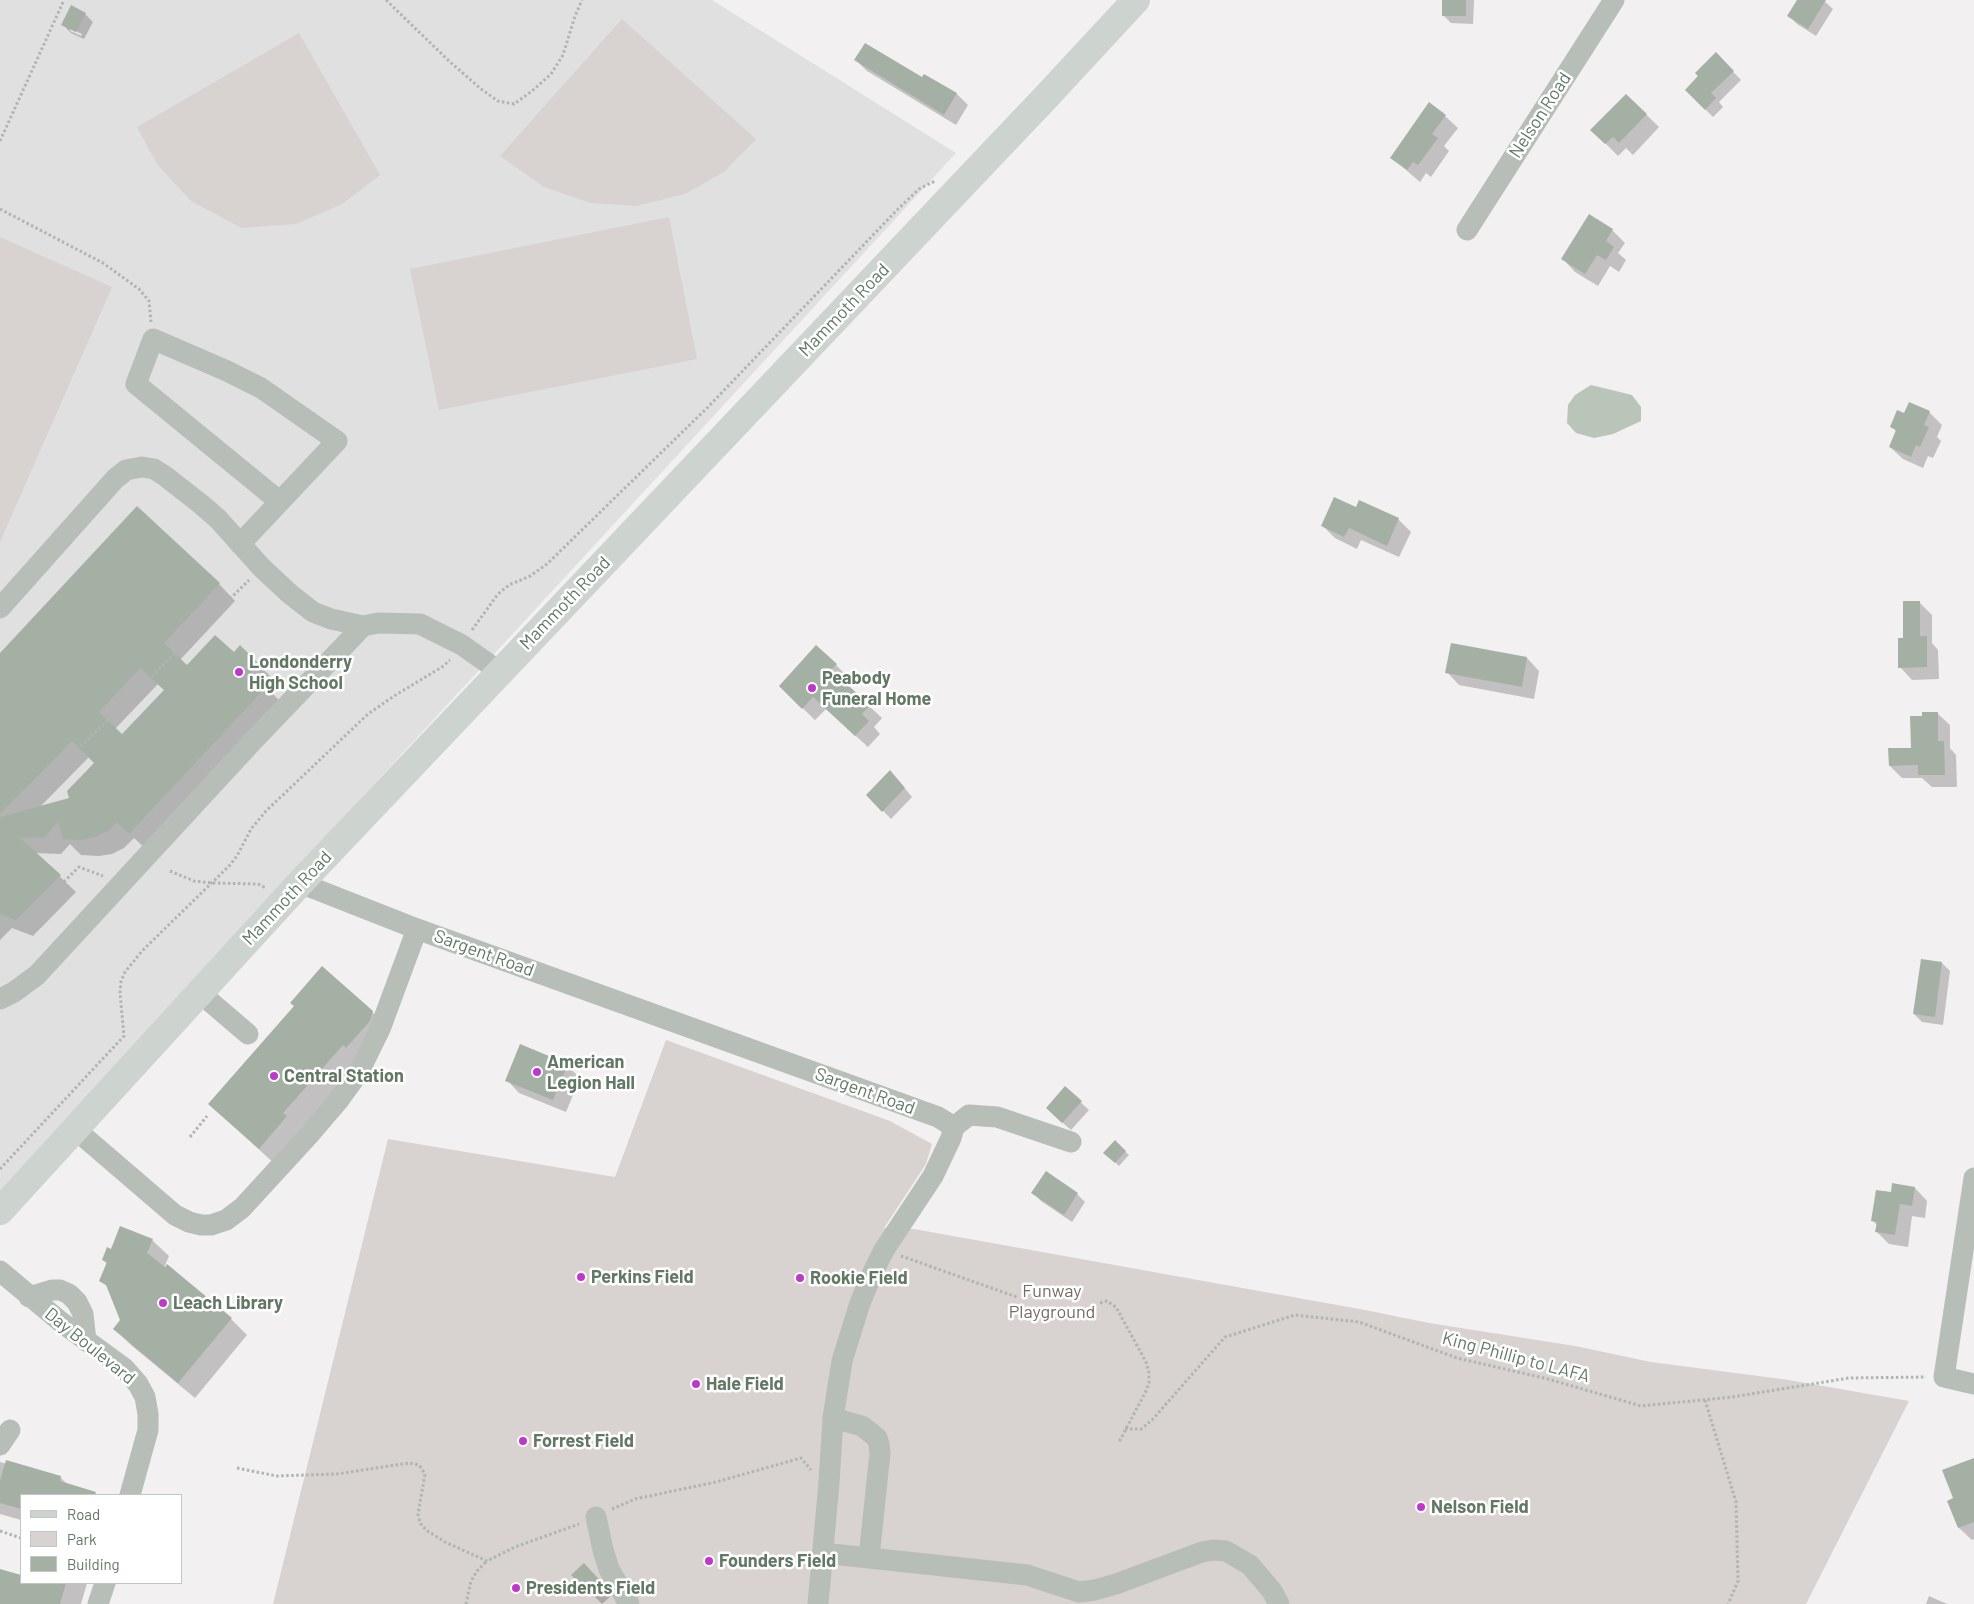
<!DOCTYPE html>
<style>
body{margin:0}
#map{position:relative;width:1974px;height:1604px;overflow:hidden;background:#f3f0f1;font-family:Barlow,sans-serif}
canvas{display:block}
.legend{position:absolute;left:20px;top:1494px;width:162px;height:90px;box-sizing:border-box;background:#fff;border:1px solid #c0c9c1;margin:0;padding:6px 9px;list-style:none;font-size:15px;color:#627865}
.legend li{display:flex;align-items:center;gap:10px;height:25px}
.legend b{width:25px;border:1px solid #c0c9c1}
</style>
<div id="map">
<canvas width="1974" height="1604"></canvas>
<ul class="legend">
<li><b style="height:6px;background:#cdd4cf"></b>Road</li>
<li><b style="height:14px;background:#d8d2d0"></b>Park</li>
<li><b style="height:14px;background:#a5b0a5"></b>Building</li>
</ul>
</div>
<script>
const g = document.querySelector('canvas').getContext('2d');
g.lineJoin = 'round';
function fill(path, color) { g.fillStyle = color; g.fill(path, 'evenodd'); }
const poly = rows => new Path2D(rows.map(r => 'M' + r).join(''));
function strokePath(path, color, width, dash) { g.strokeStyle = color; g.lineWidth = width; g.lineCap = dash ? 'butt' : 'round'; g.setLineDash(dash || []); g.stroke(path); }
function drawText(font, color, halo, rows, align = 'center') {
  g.font = font + ' Barlow,sans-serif'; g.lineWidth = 5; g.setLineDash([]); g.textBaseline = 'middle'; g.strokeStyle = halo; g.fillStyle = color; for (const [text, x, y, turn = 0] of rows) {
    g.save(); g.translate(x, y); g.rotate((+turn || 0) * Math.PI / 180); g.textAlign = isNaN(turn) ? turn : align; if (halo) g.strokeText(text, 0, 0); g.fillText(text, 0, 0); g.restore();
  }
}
fill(poly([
 [0,0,712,0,956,153,0,1190]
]), '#e1e0e0');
fill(poly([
 [622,19,756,139,724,172,685,194,636,206,590,203,544,187,500,156],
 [299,33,380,175,342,204,296,224,242,228,191,201,157,164,137,127],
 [669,217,697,359,439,410,410,269],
 [0,237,112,287,0,542],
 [666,1040,890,1121,932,1144,926,1164,884,1228,914,1229,1365,1310,1429,1323,1575,1346,1651,1362,1789,1380,1909,1401,1806,1604,273,1604,388,1139,615,1177]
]), '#d8d2d0');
fill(poly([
 [1591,385,1632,395,1641,407,1641,421,1613,434,1594,438,1576,433,1567,423,1568,405,1575,395]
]), '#b8c5b8');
fill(poly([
 [1443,0,1474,0,1473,24,1451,23,1443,15],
 [1799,0,1823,0,1833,9,1816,36,1797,24,1789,16],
 [85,14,93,22,84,39,71,33,63,25],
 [70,28,82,34,81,36,70,31],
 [1716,54,1741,80,1719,102,1723,107,1713,117,1686,90],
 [856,60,922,79,924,75,957,94,968,105,956,125,867,71],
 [1626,95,1659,127,1633,155,1626,148,1618,156,1592,130],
 [1445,116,1458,128,1444,146,1449,151,1431,177,1426,173,1420,182,1391,157],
 [1612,230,1625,243,1618,253,1626,260,1619,272,1610,266,1598,286,1575,272,1563,259],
 [1929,412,1942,425,1937,437,1941,441,1933,458,1928,456,1923,468,1903,459,1890,447,1897,432,1892,427],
 [1357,509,1398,519,1411,532,1399,557,1361,540,1357,549,1335,538,1323,526],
 [219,584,235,601,180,660,187,666,234,654,257,663,274,680,267,688,282,703,146,849,134,838,124,848,112,854,99,856,81,855,70,844,61,854,35,853,76,892,33,936,12,928,0,940,0,655],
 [158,684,165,690,122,736,115,729],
 [89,757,96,763,70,799,39,808],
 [1919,602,1932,615,1932,643,1938,650,1939,679,1912,680,1900,667,1905,639],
 [1527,658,1539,671,1534,699,1459,685,1447,672],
 [836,665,848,677,843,682,882,718,874,727,880,734,868,747,826,709,815,720,780,686],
 [1937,713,1950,725,1950,748,1956,755,1957,787,1932,787,1922,778,1902,778,1890,766,1912,749],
 [898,780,912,797,891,819,868,795],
 [1942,963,1950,971,1943,1025,1922,1022,1914,1014],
 [372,1012,389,1029,276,1165,209,1104],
 [567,1065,580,1078,566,1112,519,1093,507,1080],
 [1065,1088,1089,1110,1071,1130,1055,1116],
 [1115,1142,1129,1155,1119,1166,1105,1153],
 [1046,1173,1077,1194,1085,1202,1072,1222,1041,1201,1033,1193],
 [1915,1188,1927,1201,1925,1218,1912,1216,1908,1247,1889,1244,1877,1232,1877,1225,1872,1220,1892,1193],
 [152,1240,169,1256,163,1270,231,1319,247,1335,195,1398,131,1345,114,1328,121,1320,109,1288,101,1281,107,1264,103,1260,112,1250],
 [1974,1459,1974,1539,1972,1540,1959,1528,1955,1499],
 [0,1462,60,1477,67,1484,92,1492,96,1495,21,1495,21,1520,0,1514],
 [0,1570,21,1576,21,1583,87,1583,81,1604,0,1604],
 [592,1572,612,1595,602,1604,573,1575],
 [1929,1596,1947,1604,1926,1604]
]), '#0003');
fill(poly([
 [1442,0,1466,0,1466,16,1442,16],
 [1797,0,1826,0,1808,29,1787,16],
 [71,5,86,13,76,32,61,25],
 [865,43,922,77,924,74,957,93,944,115,854,60],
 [1716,52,1734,71,1711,93,1716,98,1705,110,1685,90,1698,76,1695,73],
 [1626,94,1647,114,1619,143,1613,137,1605,144,1590,130],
 [1429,102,1446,115,1432,134,1438,138,1418,165,1413,162,1407,170,1390,158],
 [1589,214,1613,229,1606,241,1614,247,1606,260,1597,255,1585,274,1561,259],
 [1909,402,1930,411,1924,425,1929,427,1920,447,1916,445,1911,457,1889,447,1896,430,1890,427,1897,410,1904,413],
 [1334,497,1356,507,1359,500,1399,518,1387,546,1349,528,1344,537,1321,526],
 [137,506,220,583,164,643,187,665,215,635,234,652,240,645,258,663,250,671,267,686,129,834,117,822,108,831,95,837,81,840,63,839,58,822,44,838,19,837,61,875,16,920,0,914,0,817,69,798,67,791,94,763,72,741,0,814,0,653],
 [140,668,164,690,122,734,99,712],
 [1903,601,1920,601,1920,636,1927,636,1927,667,1898,668,1898,638,1903,638],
 [1451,643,1527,657,1522,687,1445,673],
 [816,645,837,664,831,670,870,705,862,714,869,721,855,736,813,697,802,709,779,686],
 [1922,712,1938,712,1938,741,1944,741,1945,775,1918,775,1918,765,1889,766,1888,748,1911,748,1910,716,1922,716],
 [890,770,905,788,882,812,866,795],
 [1921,959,1942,962,1935,1017,1913,1014],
 [322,966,373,1011,370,1021,346,1048,343,1045,283,1113,287,1116,259,1149,208,1104,294,1006,290,1003],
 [520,1044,568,1064,553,1100,505,1081],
 [1065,1086,1082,1101,1062,1123,1046,1108],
 [1115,1140,1126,1151,1115,1163,1103,1153],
 [1046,1171,1078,1193,1064,1215,1031,1193],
 [1892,1183,1915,1187,1912,1206,1900,1204,1895,1235,1875,1232,1877,1222,1871,1221,1876,1190,1891,1192],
 [120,1226,153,1239,147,1253,165,1267,167,1264,232,1318,178,1383,113,1329,120,1320,106,1285,99,1281,107,1262,102,1260,107,1247,111,1249],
 [1974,1458,1974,1522,1958,1528,1947,1501,1953,1498,1942,1470],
 [6,1460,61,1476,60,1481,96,1492,95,1495,21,1495,21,1509,0,1503,0,1481],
 [584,1563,605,1586,593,1597,571,1575],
 [0,1569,21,1575,21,1583,66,1583,60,1604,0,1604]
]), '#a5b0a5');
strokePath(poly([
 [386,0,449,61,481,89,498,101,514,104,532,91,551,74,563,55,575,16,582,0],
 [0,141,64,0],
 [0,209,103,263,139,289,149,301,151,322],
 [472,630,498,594,509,585,530,576,547,564,708,407,897,210,919,189,935,181],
 [31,796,249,580],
 [170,871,194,881,213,883,258,884,266,888],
 [0,928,15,923,31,914,79,867,103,876],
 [190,1137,207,1116],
 [0,1169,124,1036,120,993,121,981,125,972,142,951,230,865,237,856,251,829,266,811,368,714,394,696,442,667,450,660],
 [901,1256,1017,1297],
 [1100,1303,1107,1301,1116,1307,1146,1362,1149,1373,1149,1383,1145,1393,1119,1442],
 [1705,1400,1736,1502,1738,1581,1728,1604],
 [1125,1429,1141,1429,1152,1420,1225,1337,1295,1315,1359,1322,1457,1358,1548,1379,1641,1406,1732,1397,1849,1378,1926,1377],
 [237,1468,277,1476,337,1474,409,1463,419,1465,425,1474,418,1514,420,1523,426,1530,445,1542,487,1561,515,1547,579,1524],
 [612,1509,635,1499,716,1482,801,1458,811,1470],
 [0,1531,21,1538],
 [466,1604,471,1581,477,1571,487,1561]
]), '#afb5b0', 3, [2.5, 2.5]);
strokePath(poly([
 [1467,230,1614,0],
 [240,544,337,441,261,388,227,371,153,339,136,384,279,501],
 [0,608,115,479,126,470,142,467,154,469,165,476,202,505,218,519,262,568,290,594,313,612,331,619,363,626],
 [300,883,417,929,938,1117,954,1127,951,1138,933,1176,884,1250,873,1272,860,1303,842,1361,833,1418,829,1483,818,1604],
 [200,993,248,1034],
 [0,999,14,992,37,975,252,742,363,626,378,623,420,624,462,645,500,672],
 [954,1127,969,1115,997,1117,1071,1142],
 [76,1130,175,1215,189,1222,201,1225,211,1225,226,1220,242,1208,309,1135,338,1101,359,1072,380,1029,417,929],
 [1974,1178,1944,1377,1974,1384],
 [0,1271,61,1322,124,1368,138,1384,145,1397,148,1414,148,1430,130,1495],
 [29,1297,52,1290,60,1290,69,1294,77,1302,83,1314,86,1341],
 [833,1418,862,1426,877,1438,879,1444,880,1453,869,1557],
 [0,1445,10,1430],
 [596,1517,603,1550,609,1569,629,1604],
 [823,1553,1027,1575,1079,1592,1095,1590,1116,1584,1202,1552,1213,1550,1226,1551,1250,1565,1272,1591,1279,1604],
 [98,1604,105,1583]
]), '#b6beb7', 21);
strokePath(poly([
 [0,1211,300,883,1046,97,1136,0]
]), '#cdd4cf', 28);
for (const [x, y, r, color] of [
 [239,672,5,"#bf38cc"],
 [812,688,5,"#bf38cc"],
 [537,1072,5,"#bf38cc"],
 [274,1076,5,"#bf38cc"],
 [581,1277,5,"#bf38cc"],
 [800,1278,5,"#bf38cc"],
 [163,1303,5,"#bf38cc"],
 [696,1384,5,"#bf38cc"],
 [523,1441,5,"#bf38cc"],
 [1421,1507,5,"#bf38cc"],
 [709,1561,5,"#bf38cc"],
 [516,1588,5,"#bf38cc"]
]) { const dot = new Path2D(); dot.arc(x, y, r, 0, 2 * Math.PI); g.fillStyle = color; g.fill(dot); strokePath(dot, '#fff', 2); }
drawText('18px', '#627865', '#fff', [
 ["Nelson Road",1540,115,-57],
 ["Mammoth Road",844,310,-46],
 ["Mammoth Road",565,603,-46],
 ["Mammoth Road",287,898,-47],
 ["Sargent Road",484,953,20],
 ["Sargent Road",865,1091,20],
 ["Day Boulevard",90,1346,39],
 ["King Phillip to LAFA",1516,1357,15]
]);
drawText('bold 18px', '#627865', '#fff', [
 ["Londonderry",249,662],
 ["High School",249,683],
 ["Peabody",822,678],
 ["Funeral Home",822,699],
 ["American",547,1062],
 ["Legion Hall",547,1083],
 ["Central Station",284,1076],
 ["Perkins Field",591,1277],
 ["Rookie Field",810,1278],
 ["Leach Library",173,1303],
 ["Hale Field",706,1384],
 ["Forrest Field",533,1441],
 ["Nelson Field",1431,1507],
 ["Founders Field",719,1561],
 ["Presidents Field",526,1588]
], 'left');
drawText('18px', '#756c64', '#fff', [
 ["Funway",1052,1291],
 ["Playground",1052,1312]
]);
</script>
